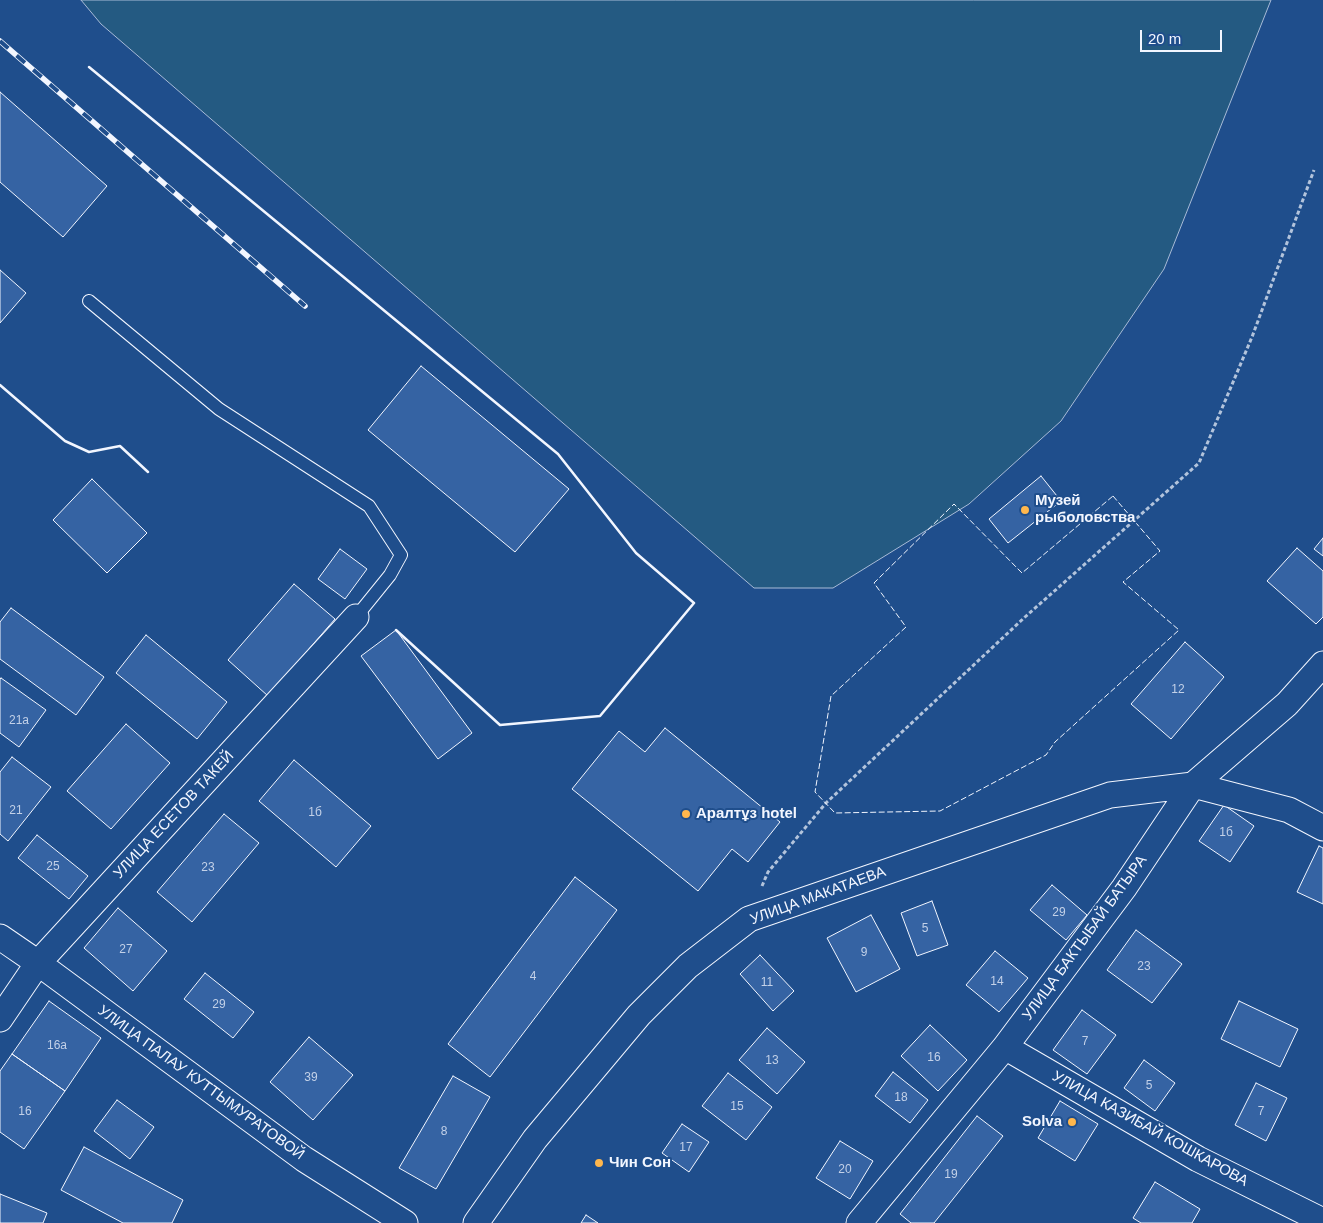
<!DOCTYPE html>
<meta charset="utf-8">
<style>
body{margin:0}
#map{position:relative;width:1323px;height:1223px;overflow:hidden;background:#1f4e8c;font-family:Helvetica,sans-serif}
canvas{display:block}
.scale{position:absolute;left:1140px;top:30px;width:82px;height:22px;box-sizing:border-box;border:2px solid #f2f6ff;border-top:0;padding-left:6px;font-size:15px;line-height:18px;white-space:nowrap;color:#f2f6ff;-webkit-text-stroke:4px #1f4e8c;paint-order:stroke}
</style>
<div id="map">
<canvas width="1323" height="1223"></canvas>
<div class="scale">20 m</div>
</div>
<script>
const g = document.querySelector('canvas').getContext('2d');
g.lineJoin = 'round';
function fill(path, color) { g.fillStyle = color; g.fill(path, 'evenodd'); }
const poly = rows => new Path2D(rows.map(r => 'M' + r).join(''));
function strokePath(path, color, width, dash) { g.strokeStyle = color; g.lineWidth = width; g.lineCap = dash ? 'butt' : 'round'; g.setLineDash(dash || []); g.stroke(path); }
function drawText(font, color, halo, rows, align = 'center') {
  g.font = font + ' Helvetica,sans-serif'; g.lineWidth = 4; g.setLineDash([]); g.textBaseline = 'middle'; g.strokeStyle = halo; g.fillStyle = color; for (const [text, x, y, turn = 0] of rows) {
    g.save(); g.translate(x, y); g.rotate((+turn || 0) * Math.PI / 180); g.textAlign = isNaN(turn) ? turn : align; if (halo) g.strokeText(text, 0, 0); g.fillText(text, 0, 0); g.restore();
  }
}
const green = poly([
 [81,0,1271,0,1164,269,1061,421,969,504,833,588,754,588,101,24,81,0]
]);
fill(green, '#245a82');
strokePath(green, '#a8bbd7', 1);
const building = poly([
 [0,92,107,186,63,237,0,182,0,92],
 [0,270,26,293,0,323,0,270],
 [421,366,569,489,515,552,368,430,421,366],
 [1041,476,1061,501,1008,543,989,519,1041,476],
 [92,479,147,533,107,573,53,520,92,479],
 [1323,538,1323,556,1314,549,1323,538],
 [1297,548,1323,571,1323,617,1316,624,1267,581,1297,548],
 [340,549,367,569,345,599,318,579,340,549],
 [294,584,335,619,268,696,228,660,294,584],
 [11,608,104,677,76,715,0,659,0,622,11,608],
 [396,630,472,733,438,759,361,656,396,630],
 [146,635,227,702,197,739,116,673,146,635],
 [1185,642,1224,677,1171,739,1131,704,1185,642],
 [1,678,46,710,19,747,0,733,0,679,1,678],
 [126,724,170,763,111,829,67,791,126,724],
 [665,728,780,822,748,862,732,849,698,891,572,789,619,731,645,752,665,728],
 [12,757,51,787,8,841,0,834,0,772,12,757],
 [294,760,371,826,336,867,259,801,294,760],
 [1224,805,1254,826,1230,862,1199,841,1224,805],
 [224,814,259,843,192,922,157,892,224,814],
 [37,835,88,876,69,899,18,858,37,835],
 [1319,846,1323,848,1323,904,1297,892,1319,846],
 [575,877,617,910,490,1077,448,1044,575,877],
 [1052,885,1087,915,1066,940,1030,910,1052,885],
 [932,901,948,945,917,956,901,913,932,901],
 [118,908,167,951,133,991,84,948,118,908],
 [871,915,900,969,856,992,827,938,871,915],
 [1136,930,1182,964,1152,1003,1107,970,1136,930],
 [995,951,1028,978,999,1012,966,985,995,951],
 [760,955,794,991,773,1011,740,974,760,955],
 [205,973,254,1012,233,1038,184,999,205,973],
 [49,1001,101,1038,65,1091,12,1054,49,1001],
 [1239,1001,1298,1029,1280,1067,1221,1039,1239,1001],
 [1082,1010,1116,1035,1087,1074,1053,1050,1082,1010],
 [930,1025,967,1060,938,1091,901,1056,930,1025],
 [767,1028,805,1062,777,1094,739,1060,767,1028],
 [309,1037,353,1075,313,1120,270,1082,309,1037],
 [12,1054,65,1091,24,1149,0,1132,0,1071,12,1054],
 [1144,1060,1175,1083,1155,1111,1124,1088,1144,1060],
 [893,1072,928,1100,910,1123,875,1096,893,1072],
 [728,1073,772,1107,746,1140,702,1106,728,1073],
 [453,1076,490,1097,436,1189,399,1168,453,1076],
 [1256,1083,1287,1098,1266,1141,1235,1125,1256,1083],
 [117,1100,154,1127,130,1159,94,1131,117,1100],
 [1060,1101,1098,1124,1075,1161,1038,1138,1060,1101],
 [977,1116,1003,1136,934,1223,911,1223,900,1214,977,1116],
 [682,1124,709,1142,689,1172,662,1153,682,1124],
 [840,1141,873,1161,850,1199,816,1178,840,1141],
 [84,1147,183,1200,172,1223,123,1223,61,1190,84,1147],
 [1155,1182,1200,1209,1192,1223,1141,1223,1133,1218,1155,1182],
 [0,1194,47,1213,43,1223,0,1223,0,1194],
 [586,1215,598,1223,581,1223,586,1215]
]);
fill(building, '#3563a3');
strokePath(building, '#f2f6ff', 1);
const service = poly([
 [89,301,219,409,369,506,401,555,390,575,356,617]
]);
const minor = poly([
 [0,937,38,963,304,1159,405,1223],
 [0,1019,38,963,356,617],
 [1005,1047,1198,1159,1323,1221],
 [476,1223,535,1139,639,1015,688,966,749,919,1110,795,1193,785,1289,810,1323,828],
 [859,1223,1005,1047,1124,888,1193,785,1287,704,1323,664]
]);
strokePath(service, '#f2f6ff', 14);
strokePath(minor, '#f2f6ff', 27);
strokePath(poly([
 [762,886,768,872,826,803,1025,617,1199,463,1252,337,1314,170]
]), '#b3c4dc', 3, [4, 2.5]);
strokePath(service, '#1f4e8c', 12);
strokePath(minor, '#1f4e8c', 25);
const rail = poly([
 [0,41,305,306]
]);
strokePath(rail, '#f2f6ff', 5.5);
strokePath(rail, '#1f4e8c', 4, [11]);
strokePath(poly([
 [1113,496,1160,551,1123,582,1179,630,1055,742,1046,755,940,811,835,813,815,792,831,696,906,627,874,583,954,504,1022,573,1113,496]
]), '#f2f6ff', 1, [6, 2.5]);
strokePath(poly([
 [89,67,558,454,636,553,694,603,600,716,500,725,396,630],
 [0,385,65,441,89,452,120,446,148,472]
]), '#f2f6ff', 2.5);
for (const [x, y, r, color] of [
 [1025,510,5,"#ffb74d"],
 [686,814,5,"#ffb74d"],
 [1072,1122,5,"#ffb74d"],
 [599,1163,5,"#ffb74d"]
]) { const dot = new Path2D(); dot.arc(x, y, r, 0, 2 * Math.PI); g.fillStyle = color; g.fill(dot); strokePath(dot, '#1f4e8c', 2); }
drawText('12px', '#c3d1e8', null, [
 ["12",1178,690],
 ["21а",19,721],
 ["21",16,811],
 ["1б",315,813],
 ["1б",1226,833],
 ["25",53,867],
 ["23",208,868],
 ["29",1059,913],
 ["5",925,929],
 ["27",126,950],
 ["9",864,953],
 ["23",1144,967],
 ["4",533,977],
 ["14",997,982],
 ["11",767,983],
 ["29",219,1005],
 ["7",1085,1042],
 ["16а",57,1046],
 ["16",934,1058],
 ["13",772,1061],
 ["39",311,1078],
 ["5",1149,1086],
 ["18",901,1098],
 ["15",737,1107],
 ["16",25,1112],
 ["7",1261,1112],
 ["8",444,1132],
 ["17",686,1148],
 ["20",845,1170],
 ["19",951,1175]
]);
drawText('bold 15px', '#f2f6ff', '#1f4e8c', [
 ["Музей",1035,501],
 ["рыболовства",1035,518],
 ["Аралтұз hotel",696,814],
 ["Solva",1062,1122,"right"],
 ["Чин Сон",609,1163]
], 'left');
drawText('15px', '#f2f6ff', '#1f4e8c', [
 ["УЛИЦА ЕСЕТОВ ТАКЕЙ",174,815,-47],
 ["УЛИЦА МАКАТАЕВА",818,896,-20],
 ["УЛИЦА БАКТЫБАЙ БАТЫРА",1085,938,-54],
 ["УЛИЦА ПАЛАУ КУТТЫМУРАТОВОЙ",201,1083,36],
 ["УЛИЦА КАЗИБАЙ КОШКАРОВА",1150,1129,29]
]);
</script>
